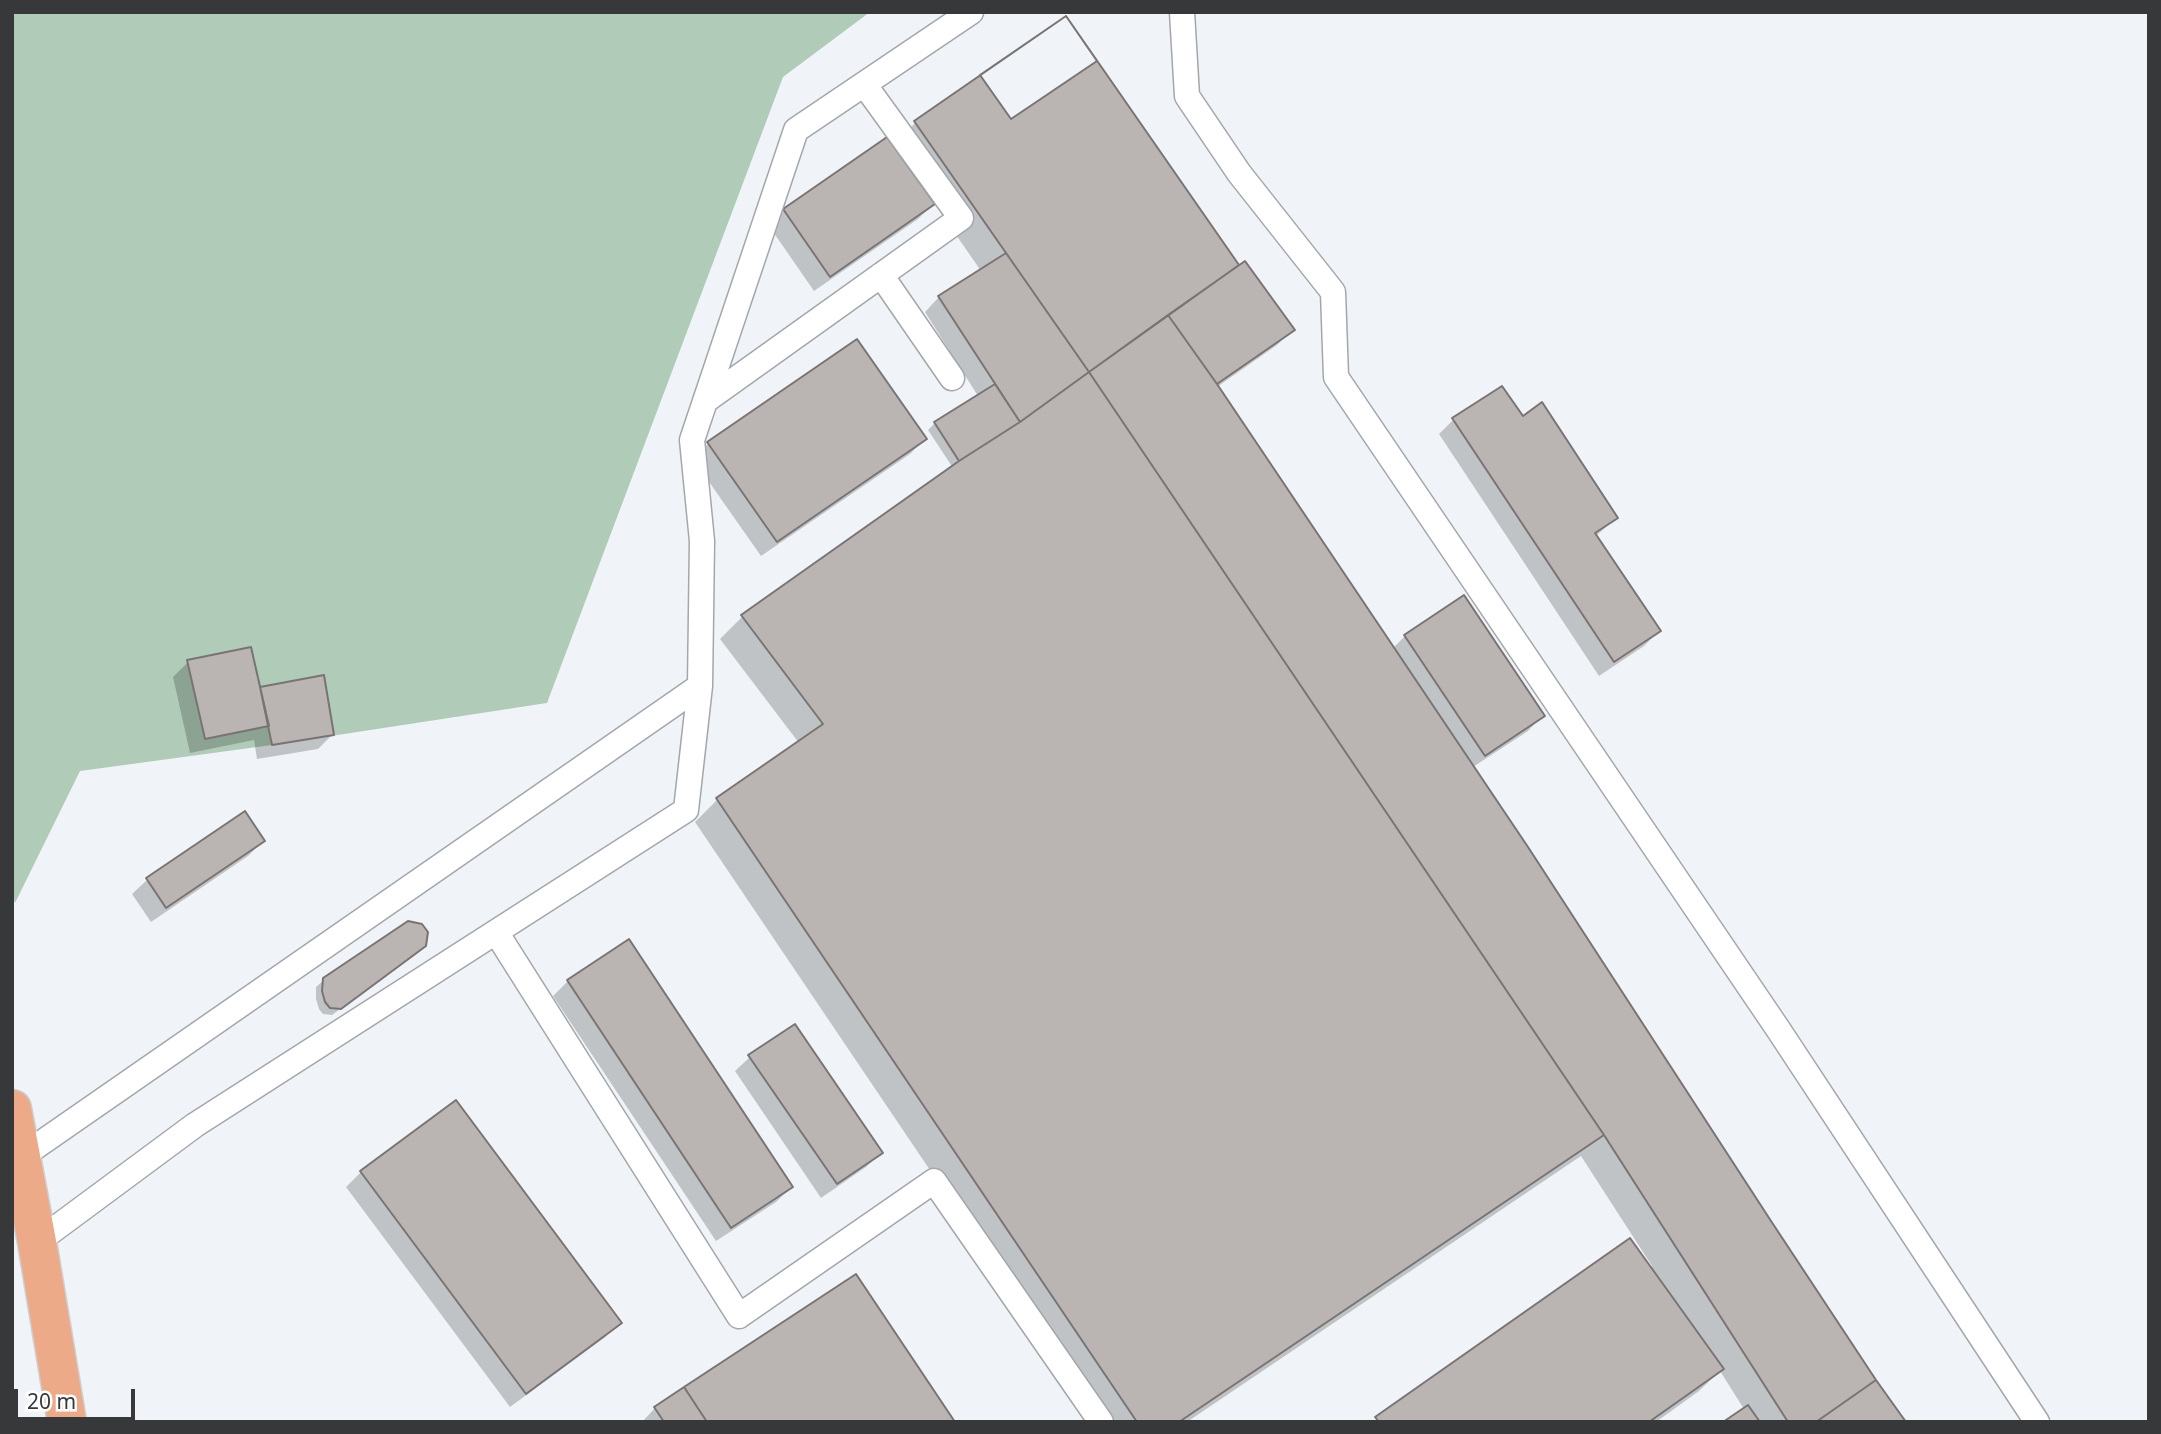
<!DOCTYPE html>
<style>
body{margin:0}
#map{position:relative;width:2161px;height:1434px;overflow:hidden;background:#f0f4f8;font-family:"Noto Sans",sans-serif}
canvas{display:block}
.frame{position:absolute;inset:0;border:14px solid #37383a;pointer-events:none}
.scale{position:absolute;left:14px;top:1389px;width:121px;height:32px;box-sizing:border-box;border:4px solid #37383a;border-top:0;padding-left:9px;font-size:21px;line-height:24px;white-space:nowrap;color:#37383a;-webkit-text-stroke:5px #fff;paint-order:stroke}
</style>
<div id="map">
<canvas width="2161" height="1434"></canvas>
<div class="frame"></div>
<div class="scale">20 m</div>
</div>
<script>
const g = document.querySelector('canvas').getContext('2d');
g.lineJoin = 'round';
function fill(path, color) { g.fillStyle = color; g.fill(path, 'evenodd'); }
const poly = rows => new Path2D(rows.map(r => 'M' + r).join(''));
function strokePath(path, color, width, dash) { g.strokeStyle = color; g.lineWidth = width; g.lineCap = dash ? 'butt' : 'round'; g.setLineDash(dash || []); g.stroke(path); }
fill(poly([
 [12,12,870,12,783,77,547,703,272,745,80,771,15,903,12,893]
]), '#b0ccb9');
fill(poly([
 [915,123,1236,265,1230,271,1232,273,1292,330,1277,345,1217,387,1393,648,1405,636,1542,716,1528,731,1473,767,1772,1225,1903,1422,1726,1422,1744,1409,1720,1371,1699,1391,1656,1422,1372,1422,1652,1266,1581,1156,1187,1422,1100,1422,695,822,717,800,799,743,720,639,742,617,953,468,928,430,935,423,978,396,925,312,939,297,981,271,934,203,918,219,814,291,769,226,784,211,887,140,892,147],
 [1522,418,1616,518,1596,536,1659,631,1644,646,1599,676,1439,434,1453,420],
 [925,439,910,454,761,556,693,459,708,444],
 [188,662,259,689,333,734,318,749,257,759,254,740,190,753,173,677],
 [244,813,263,841,248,856,151,922,132,894,147,880],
 [425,945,332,1015,323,1014,319,1009,316,999,316,987,324,980],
 [568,981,791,1187,776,1202,716,1241,553,996],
 [750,1057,881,1153,866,1167,821,1198,735,1071],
 [455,1103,619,1323,604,1338,510,1407,346,1187,361,1172],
 [655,1408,953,1422,642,1422]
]), '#0003');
const building = poly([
 [1066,16,1239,265,1089,372,914,121,1066,16],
 [1066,16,1097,61,1011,119,980,75,1066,16],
 [887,137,935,204,830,277,783,209,887,137],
 [1006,253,1089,372,1020,422,938,296,1006,253],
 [1245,261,1295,330,1217,384,1168,315,1245,261],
 [1168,315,1217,384,1528,847,1773,1224,1876,1380,1816,1422,1788,1422,1604,1135,1089,372,1168,315],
 [857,339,927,439,777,542,707,442,857,339],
 [1089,372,1604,1135,1179,1422,1137,1422,716,798,823,724,741,615,959,461,1020,422,1089,372],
 [995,384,1020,422,959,461,934,422,995,384],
 [1502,386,1523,416,1542,402,1618,518,1595,533,1661,631,1614,662,1452,418,1502,386],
 [1464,595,1545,716,1485,756,1404,635,1464,595],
 [251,647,269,726,205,739,187,660,251,647],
 [324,675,334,735,272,745,260,687,324,675],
 [245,811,265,841,166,908,146,878,245,811],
 [408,921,422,924,428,932,426,946,341,1009,330,1008,325,1002,322,991,323,978,408,921],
 [629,939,793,1187,731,1228,567,980,629,939],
 [795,1024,883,1153,837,1184,748,1055,795,1024],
 [456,1100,622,1323,526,1394,360,1171,456,1100],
 [1630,1238,1724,1369,1649,1422,1379,1422,1375,1417,1630,1238],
 [856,1274,955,1422,707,1422,684,1387,856,1274],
 [1876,1380,1906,1422,1816,1422,1876,1380],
 [684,1387,707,1422,664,1422,654,1407,684,1387],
 [1748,1405,1760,1422,1723,1422,1748,1405]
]);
fill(building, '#bab4b3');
strokePath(building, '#797473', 2);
const service = poly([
 [1182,12,1187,96,1239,173,1333,292,1336,377,1778,1029,2037,1422],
 [881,275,952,378],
 [705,401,961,218,864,84],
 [496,932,739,1316,934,1181,1101,1422],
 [21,1157,700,686],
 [37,1242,195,1125,686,810,700,686,702,541,692,440,796,130,971,12]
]);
const primary = poly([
 [12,1109,37,1242,67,1422]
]);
strokePath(service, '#a3a7ab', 27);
strokePath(primary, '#cfcfd0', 41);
strokePath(service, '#fff', 24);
strokePath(primary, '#ecaa89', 38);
</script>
